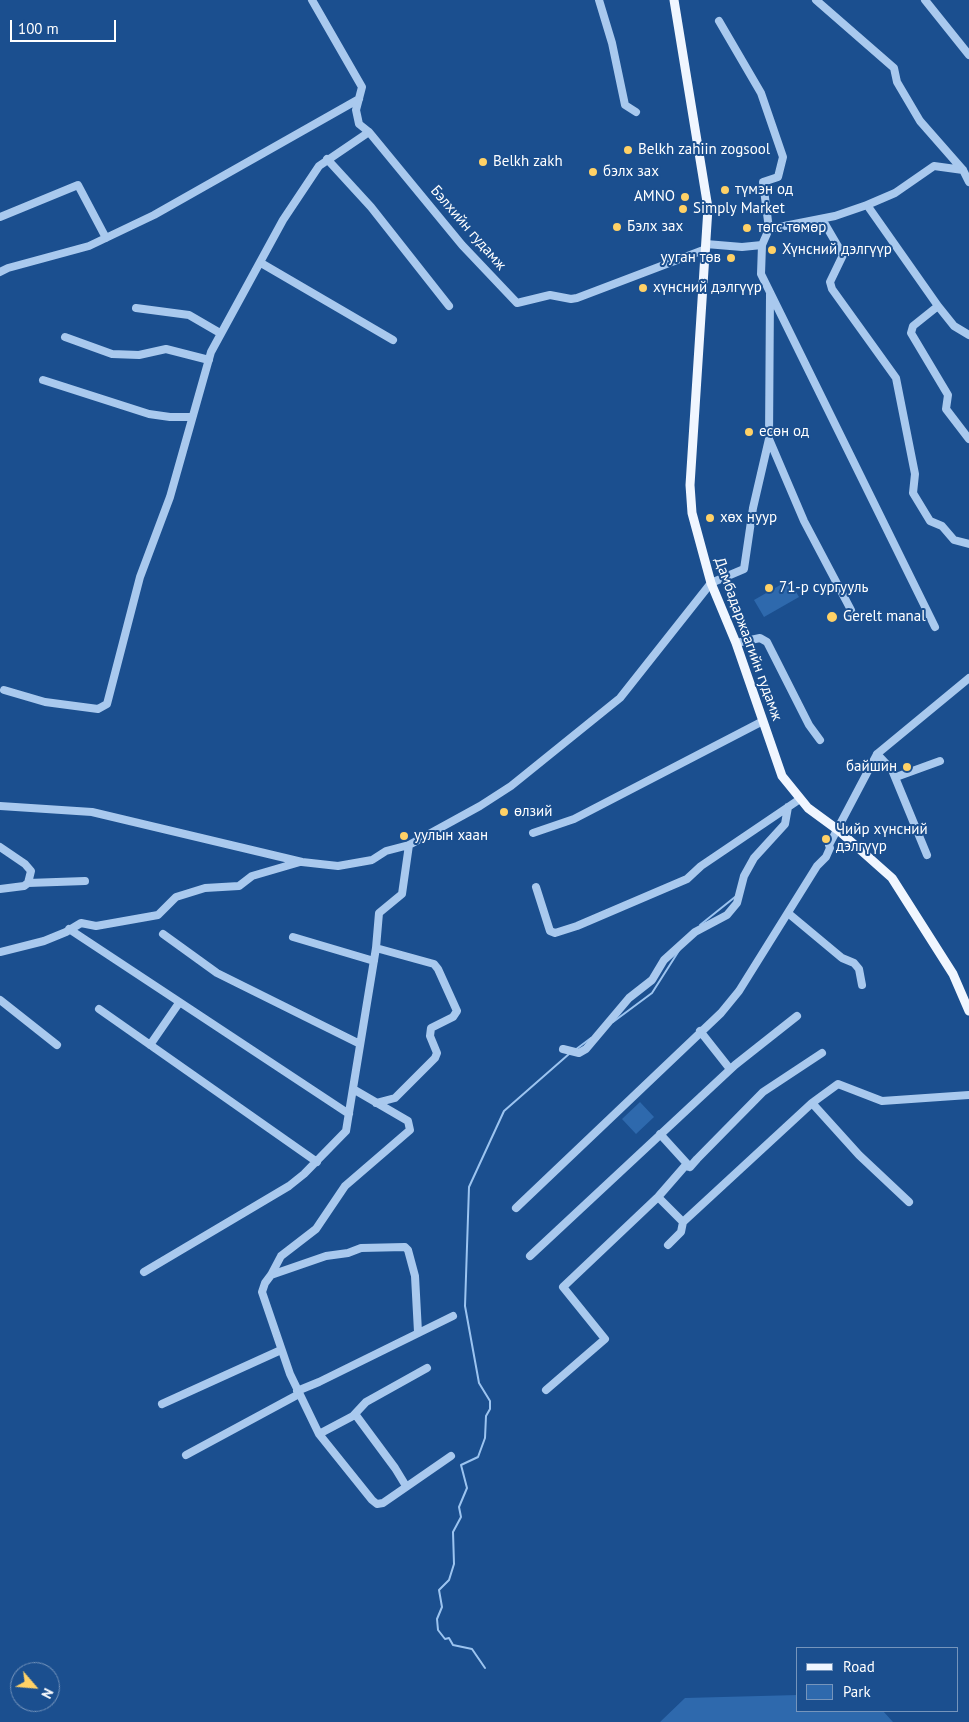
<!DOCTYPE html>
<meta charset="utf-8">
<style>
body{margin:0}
#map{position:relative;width:969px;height:1722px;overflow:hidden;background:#1b4f8f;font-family:"PT Sans",sans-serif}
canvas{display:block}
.legend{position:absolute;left:796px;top:1647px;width:162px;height:65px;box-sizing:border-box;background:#1b4f8f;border:1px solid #7695bc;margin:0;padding:6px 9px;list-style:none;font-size:15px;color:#fff}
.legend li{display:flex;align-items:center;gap:10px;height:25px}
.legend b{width:25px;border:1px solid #7695bc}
.north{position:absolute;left:10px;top:1662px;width:50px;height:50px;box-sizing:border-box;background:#1b4f8f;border:1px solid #7695bc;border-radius:50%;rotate:117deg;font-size:14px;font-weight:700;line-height:20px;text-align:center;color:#fff}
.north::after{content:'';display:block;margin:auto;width:18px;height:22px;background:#ffd166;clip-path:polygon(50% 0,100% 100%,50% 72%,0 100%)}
.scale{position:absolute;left:10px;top:20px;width:106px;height:22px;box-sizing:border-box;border:2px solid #fff;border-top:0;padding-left:6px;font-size:15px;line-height:18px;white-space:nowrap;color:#fff;-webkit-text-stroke:4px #1b4f8f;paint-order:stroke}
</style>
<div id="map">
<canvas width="969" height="1722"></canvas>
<ul class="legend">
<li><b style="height:6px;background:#f0f6ff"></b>Road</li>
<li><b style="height:14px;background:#2e69ad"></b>Park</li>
</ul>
<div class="north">N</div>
<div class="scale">100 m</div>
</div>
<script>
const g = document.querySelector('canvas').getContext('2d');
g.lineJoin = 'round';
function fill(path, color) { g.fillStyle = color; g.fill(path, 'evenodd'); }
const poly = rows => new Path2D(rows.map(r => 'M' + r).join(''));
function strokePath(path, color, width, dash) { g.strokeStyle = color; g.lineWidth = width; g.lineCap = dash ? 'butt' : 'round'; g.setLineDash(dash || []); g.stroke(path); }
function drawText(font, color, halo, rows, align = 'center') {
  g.font = font + ' "PT Sans",sans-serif'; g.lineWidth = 4; g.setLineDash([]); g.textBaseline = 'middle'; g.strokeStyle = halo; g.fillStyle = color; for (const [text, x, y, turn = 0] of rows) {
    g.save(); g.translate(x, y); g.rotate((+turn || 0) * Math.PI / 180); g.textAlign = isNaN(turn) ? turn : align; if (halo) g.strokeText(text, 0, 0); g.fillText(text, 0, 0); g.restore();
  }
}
fill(poly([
 [789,580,799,597,764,617,754,600],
 [640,1102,654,1117,636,1134,622,1119],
 [798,1695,798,1711,883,1711,893,1722,660,1722,685,1698]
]), '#2e69ad');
strokePath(poly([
 [700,925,735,897],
 [613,1022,652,993,680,949],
 [575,1050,591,1038],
 [485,1668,472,1649,453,1645,449,1638,445,1639,438,1630,437,1619,442,1607,439,1590,449,1580,454,1564,453,1532,461,1517,459,1507,467,1488,461,1465,478,1457,485,1438,486,1416,490,1409,490,1401,479,1383,465,1306,469,1187,504,1111,569,1054]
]), '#9cc4f0', 2);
strokePath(poly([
 [312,0,362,87,356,110,359,124,369,132,462,245,517,303,550,295,571,299,577,298,706,249],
 [599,0,612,43,625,105,636,112],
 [816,0,894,68,897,82,920,121,963,170,969,182],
 [925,0,969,55],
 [719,21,761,93,783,157,778,177,763,182,769,229],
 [327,159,371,207,449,306],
 [867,205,895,193,934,166,963,170],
 [0,217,78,185,106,238],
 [822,219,843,255,830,282,832,289,896,378,915,474,913,493,930,521,942,526,954,540,969,544],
 [706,244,742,247,762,245,769,229,835,216,867,205,938,306,954,326,969,335],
 [762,245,761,274,935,627],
 [261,263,393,340],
 [0,272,8,268,89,246,154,215,359,99],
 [770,294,769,439,804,521,851,610],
 [938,306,913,326,911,333,948,395,946,409,969,439],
 [136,308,189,315,220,333],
 [65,337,112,354,139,355,166,349,209,360],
 [43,380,149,414,170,417,192,417],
 [736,643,760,638,767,642,809,725,820,740],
 [4,690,45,702,98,709,107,704,140,577,170,497,211,352,283,220,319,166,369,132],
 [877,754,892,770,927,855],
 [896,777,940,761],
 [0,806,92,812,302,862,338,866,372,860,386,851,409,845,480,806,511,786,620,698,711,583,744,569,753,508,769,439],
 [533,833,574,819,763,721],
 [0,847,25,864,31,871,28,883,24,886,0,889],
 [28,883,85,881],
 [536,887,550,931,555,933,577,926,687,879,701,866,800,799],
 [788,913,842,958,854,963,859,969,862,985],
 [69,929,349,1114],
 [163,934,217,973,360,1044],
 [293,937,374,961],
 [0,952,44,941,66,932,81,923,96,926,158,915,176,897,205,888,239,886,252,876,300,862],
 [0,1000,57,1045],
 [99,1009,317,1162],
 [700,1031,730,1069],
 [150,1045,179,1003],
 [563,1049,579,1053,586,1049,629,998,652,980,664,960,695,932,727,915,737,903,744,876,754,858,785,824,788,807],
 [353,1089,408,1121,410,1130,345,1186,316,1229,281,1256,271,1275,265,1283,262,1292,290,1374,319,1434,372,1500,377,1504,383,1503,451,1456],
 [376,1103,395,1098,435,1058,437,1053,430,1036,431,1028,453,1017,457,1011,438,969,434,964,376,948],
 [812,1103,859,1155,909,1202],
 [660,1134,690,1167],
 [658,1197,683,1222,681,1232,668,1245],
 [516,1208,721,1013,739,991,817,866,826,857,830,848,829,845,877,754,969,678],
 [683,1222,812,1103,838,1084,882,1101,969,1095],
 [530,1256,735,1065,797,1016],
 [144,1272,289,1186,304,1174,346,1131,376,948,379,913,402,894,409,845],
 [271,1275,326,1256,348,1253,361,1248,405,1247,408,1250,415,1276,418,1332],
 [546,1390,605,1339,563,1287,658,1197,685,1166,690,1167,697,1159,763,1092,822,1053],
 [297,1391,319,1382,453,1316],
 [162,1404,281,1350],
 [355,1414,395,1468,406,1486],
 [319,1434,353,1416,366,1402,427,1368],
 [186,1455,299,1394]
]), '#a9c9ee', 8);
strokePath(poly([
 [674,0,708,208,690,485,692,513,711,583,736,643,782,776,808,808,838,830,892,878,953,974,969,1011]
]), '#f0f6ff', 9);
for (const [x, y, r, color] of [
 [628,150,5,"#ffd166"],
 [483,162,5,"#ffd166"],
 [593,172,5,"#ffd166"],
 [725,190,5,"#ffd166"],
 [685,197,5,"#ffd166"],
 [683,209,5,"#ffd166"],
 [617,227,5,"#ffd166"],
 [747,228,5,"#ffd166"],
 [772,250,5,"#ffd166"],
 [731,258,5,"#ffd166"],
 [643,288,5,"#ffd166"],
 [749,432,5,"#ffd166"],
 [710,518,5,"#ffd166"],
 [769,588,5,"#ffd166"],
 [832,617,6,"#ffd166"],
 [907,767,5,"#ffd166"],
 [504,812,5,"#ffd166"],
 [404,836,5,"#ffd166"],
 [826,839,5,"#ffd166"]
]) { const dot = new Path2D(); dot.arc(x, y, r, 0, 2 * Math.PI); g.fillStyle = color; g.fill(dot); strokePath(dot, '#1b4f8f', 2); }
drawText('15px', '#fff', '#1b4f8f', [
 ["Belkh zahiin zogsool",638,150],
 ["Belkh zakh",493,162],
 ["бэлх зах",603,172],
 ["түмэн од",735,190],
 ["AMNO",675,197,"right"],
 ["Simply Market",693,209],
 ["Бэлх зах",627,227],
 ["төгс төмөр",757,228],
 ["Хүнсний дэлгүүр",782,250],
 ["ууган төв",721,258,"right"],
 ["хүнсний дэлгүүр",653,288],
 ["есөн од",759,432],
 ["хөх нуур",720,518],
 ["71-р сургууль",779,588],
 ["Gerelt manal",843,617],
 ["байшин",897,767,"right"],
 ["өлзий",514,812],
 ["Чийр хүнсний",836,830],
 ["дэлгүүр",836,847],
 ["уулын хаан",414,836]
], 'left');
drawText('15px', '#fff', '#1b4f8f', [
 ["Бэлхийн гудамж",468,228,49],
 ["Дамбадаржаагийн гудамж",748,639,70]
]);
</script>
